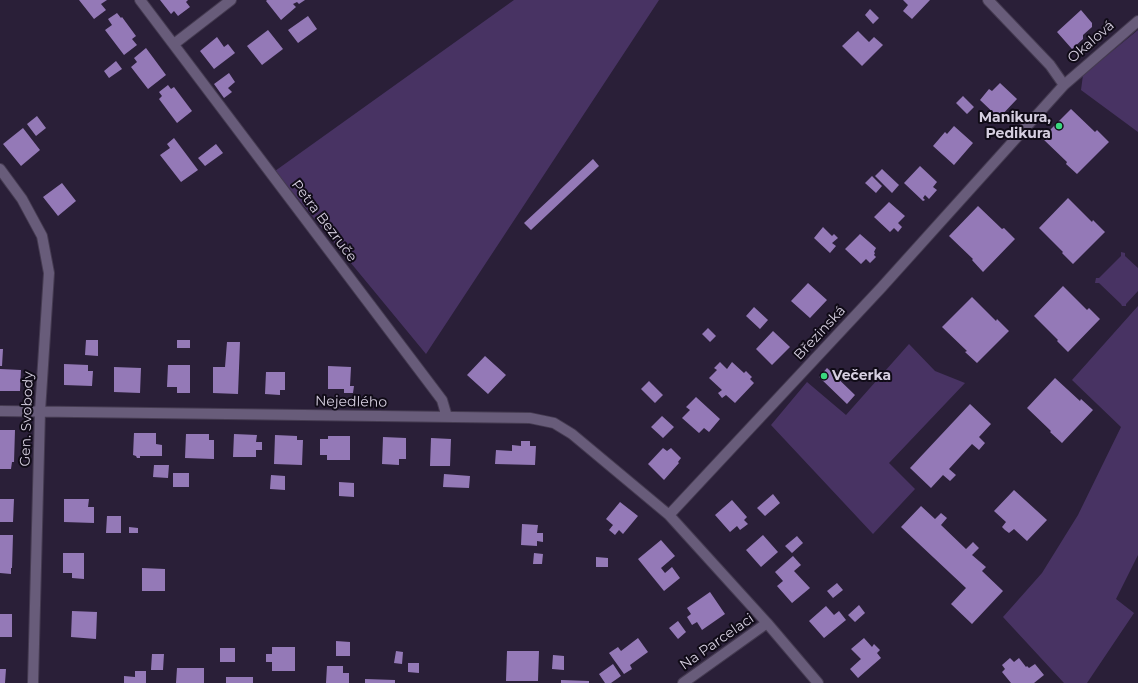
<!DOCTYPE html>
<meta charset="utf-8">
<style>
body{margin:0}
canvas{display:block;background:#2a1f38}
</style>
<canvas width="1138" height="683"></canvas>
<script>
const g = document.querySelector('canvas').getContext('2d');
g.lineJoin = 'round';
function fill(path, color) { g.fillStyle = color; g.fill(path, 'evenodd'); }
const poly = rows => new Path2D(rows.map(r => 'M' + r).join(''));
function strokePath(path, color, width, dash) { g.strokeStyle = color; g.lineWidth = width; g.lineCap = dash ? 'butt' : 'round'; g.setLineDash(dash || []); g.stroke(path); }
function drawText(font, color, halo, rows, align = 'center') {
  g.font = font + ' Montserrat,sans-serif'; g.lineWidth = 4; g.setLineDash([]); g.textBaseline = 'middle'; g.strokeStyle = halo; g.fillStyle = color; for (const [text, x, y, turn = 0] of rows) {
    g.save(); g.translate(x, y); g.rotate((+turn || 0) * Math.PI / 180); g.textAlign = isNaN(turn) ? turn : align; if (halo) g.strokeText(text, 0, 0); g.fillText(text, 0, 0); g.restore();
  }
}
fill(poly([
 [514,0,659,0,426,354,275,171],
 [1138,30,1138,132,1081,90,1083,75],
 [1121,252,1125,253,1125,256,1138,268,1138,291,1126,304,1126,306,1122,306,1121,304,1099,283,1095,283,1096,278,1099,278,1121,256],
 [1138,306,1138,555,1116,599,1134,613,1087,683,1064,683,1003,617,1042,573,1078,515,1121,427,1072,380],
 [909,344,935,371,965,383,889,463,915,489,873,534,771,425,807,382,846,415]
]), '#483363');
fill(poly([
 [79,0,107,0,101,4,106,10,94,19],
 [160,0,188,0,186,2,190,7,178,16,174,11,171,14],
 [267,0,305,0,299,4,297,2,293,4,296,7,281,20,266,1],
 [903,0,930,0,912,19,903,11,908,5],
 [870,9,879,18,873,24,865,15],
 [1081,10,1092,23,1092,27,1083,35,1083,39,1072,49,1057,32],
 [117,13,121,18,122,17,136,36,132,39,137,45,124,55,105,30,112,25,108,19],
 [308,16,317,29,298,43,288,30],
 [268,30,283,49,262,65,247,46],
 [858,31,869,42,874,37,883,45,862,66,842,46],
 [217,37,224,47,228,44,235,53,214,69,200,51],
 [146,48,166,75,148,89,131,67,137,62,134,58],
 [116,61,122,69,109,78,104,71],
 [229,73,235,82,228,88,232,92,224,98,214,84],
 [1000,83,1017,99,999,118,980,100,989,89,992,91],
 [168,85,171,89,174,87,192,111,177,123,159,99,162,96,159,92],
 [963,96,974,107,967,114,956,103],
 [1071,109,1095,132,1097,130,1109,142,1077,174,1066,164,1067,162,1042,138],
 [37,116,46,128,36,136,27,124],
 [954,126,973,143,954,165,933,146,945,132,947,134],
 [23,128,40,150,21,166,3,144],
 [174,138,198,170,181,182,160,155,170,148,167,144],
 [216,144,223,153,205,166,198,158],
 [593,159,599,166,531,230,524,223],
 [920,166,937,182,933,187,937,190,929,199,925,195,923,198,925,200,923,201,904,183],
 [882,169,899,185,892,193,875,176],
 [872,176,882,186,876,193,865,183],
 [62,183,76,201,58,216,43,197],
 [1068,198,1092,222,1093,220,1105,232,1073,264,1062,253,1063,252,1039,228],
 [889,202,905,216,898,223,902,227,898,232,894,228,890,232,874,217],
 [978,206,1002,229,1004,228,1015,239,983,272,972,260,973,259,949,236],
 [823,227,832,236,834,234,838,238,832,243,836,246,830,253,814,238],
 [860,234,876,248,874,252,875,253,874,255,876,257,870,263,866,259,861,264,845,249],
 [808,283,827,300,810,318,791,301],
 [1063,286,1087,310,1089,308,1100,319,1068,352,1057,341,1058,340,1034,316],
 [972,297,996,321,997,319,1009,331,977,363,965,352,967,351,942,327],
 [754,307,768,320,760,329,746,316],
 [708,328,716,336,710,342,702,334],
 [773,331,790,347,772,365,756,349],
 [86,340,98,340,98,356,85,355],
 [177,340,190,340,190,348,177,348],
 [227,342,240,342,238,394,213,393,213,367,225,367],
 [0,349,3,349,2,366,0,366],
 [485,356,506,375,488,394,467,375],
 [720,362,727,369,732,362,744,373,746,371,752,377,750,379,754,383,735,403,726,395,722,398,718,393,722,390,709,378,717,370,714,368],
 [64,364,88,365,88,371,93,371,92,386,64,385],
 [168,365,190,365,190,393,177,393,177,387,167,387],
 [328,366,351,367,350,386,354,386,353,393,344,393,344,389,328,389],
 [114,367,141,368,140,393,114,392],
 [827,368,855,395,847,404,819,377],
 [0,369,21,370,20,391,0,391],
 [266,372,285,372,285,390,280,390,280,395,265,394],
 [1055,378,1080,401,1081,399,1093,410,1062,443,1050,432,1051,431,1027,408],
 [649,381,663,395,655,403,641,389],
 [696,397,720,419,709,432,704,428,699,433,682,418,690,410,686,407],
 [970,404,991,424,979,437,985,443,979,450,972,444,949,469,956,475,950,481,943,475,931,488,910,468],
 [662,416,674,427,663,438,651,427],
 [0,430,15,430,14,462,12,462,11,469,0,469],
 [134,433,156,433,156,444,162,445,162,456,140,456,140,458,137,458,136,456,133,455],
 [186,434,209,434,209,440,214,440,214,459,185,458],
 [234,434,257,435,256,442,262,442,262,450,256,450,256,457,233,457],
 [275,435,297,436,297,440,303,440,302,465,274,464],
 [328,436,350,436,350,460,327,460,327,455,320,455,320,439,328,439],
 [383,437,406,438,406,459,399,459,399,465,382,464],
 [431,438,451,439,450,466,430,466],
 [521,441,530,441,530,446,536,446,535,465,495,464,496,450,512,451,512,445,521,446],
 [663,448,667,451,671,448,681,458,678,462,679,463,664,480,648,464],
 [154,465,169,465,168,478,153,477],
 [173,473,189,473,189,487,173,487],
 [444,474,470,476,469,488,443,487],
 [271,475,285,476,285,490,270,489],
 [339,482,354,483,354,497,339,496],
 [1014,490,1047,520,1027,541,1014,529,1009,533,1005,530,1002,527,1006,522,994,511],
 [773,494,780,503,765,516,757,508],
 [0,499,14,499,13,522,0,522],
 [64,499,89,499,88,507,94,507,94,523,64,522],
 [732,500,747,517,744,520,748,524,740,530,737,526,730,532,715,515],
 [620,502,638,516,623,534,619,530,615,535,609,530,613,525,606,519],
 [921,506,935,519,941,513,947,518,941,525,966,549,973,542,979,548,972,555,986,567,982,571,1003,591,972,624,951,604,966,588,901,527],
 [107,516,121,516,121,533,106,533],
 [522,524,538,525,537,533,543,533,543,542,537,541,537,546,521,545],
 [129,527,138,528,138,533,129,533],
 [0,535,13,535,12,568,11,568,11,574,0,573],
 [763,535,778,552,761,567,746,550],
 [797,536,803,543,792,553,785,546],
 [661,540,675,556,661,568,665,573,672,567,680,578,664,591,638,559],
 [63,553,84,553,84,579,72,578,72,573,63,573],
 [534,553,543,554,542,564,533,564],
 [793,556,801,565,794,571,810,588,792,603,777,586,783,581,775,572],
 [596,557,608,558,608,567,596,567],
 [142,568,165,569,165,591,142,591],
 [837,583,843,590,833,598,827,591],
 [710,592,725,614,702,630,697,622,692,625,687,617,691,614,687,608],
 [859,605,865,613,855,622,848,615],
 [826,606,834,615,839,611,846,620,824,638,809,621],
 [72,611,97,612,96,639,71,637],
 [0,614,12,614,12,637,0,637],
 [678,621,686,632,678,639,669,628],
 [638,638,648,652,630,665,632,669,624,674,609,653,618,647,621,651],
 [864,638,872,647,874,644,880,650,877,653,881,658,858,678,850,669,861,659,851,649],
 [336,641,350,642,350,656,336,656],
 [272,647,295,647,295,671,272,671,272,662,266,662,266,654,272,654],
 [220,648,235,648,235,662,220,662],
 [396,651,403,652,402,664,394,663],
 [507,651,539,651,538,681,506,681],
 [152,654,164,654,163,670,151,670],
 [553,655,564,656,564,670,552,669],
 [1010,658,1014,662,1019,658,1026,667,1027,666,1029,668,1035,664,1044,675,1034,683,1011,683,1002,672,1005,669,1002,665],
 [408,663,419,663,419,673,408,672],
 [613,664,621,676,611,683,605,683,599,674],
 [327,666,343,666,343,673,349,673,349,683,326,683],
 [177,668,204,668,204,683,176,683],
 [0,669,6,669,5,683,0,683],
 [135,671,146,671,146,683,124,683,124,676,135,677],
 [226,677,253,677,253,683,226,683],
 [365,679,395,680,395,683,365,683],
 [561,680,589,681,589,683,561,683]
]), '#9479b7');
const minor = poly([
 [140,0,442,400,447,417],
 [174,44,231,0],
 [1064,85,1138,21],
 [0,169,22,199,42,236,49,273,40,411,33,683],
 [0,411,530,418,554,423,572,434,669,515],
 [683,683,767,623],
 [818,683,767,623,669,515,881,288,1064,85,1050,65,988,0]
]);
strokePath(minor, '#453b51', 12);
strokePath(minor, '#685c7a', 10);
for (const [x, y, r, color] of [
 [1059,126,4,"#3ad77f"],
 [824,376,4,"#3ad77f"]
]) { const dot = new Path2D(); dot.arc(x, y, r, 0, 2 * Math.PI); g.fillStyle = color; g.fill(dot); strokePath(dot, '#100b17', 1.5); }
drawText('14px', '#d5cedf', '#100b17', [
 ["Okalová",1091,42,-41],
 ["Petra Bezruče",324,221,53],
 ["Březinská",820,333,-47],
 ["Nejedlého",351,402,1],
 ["Gen. Svobody",27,419,-88],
 ["Na Parcelaci",717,642,-35]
]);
drawText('bold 14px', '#d5cedf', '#100b17', [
 ["Manikura,",1051,118],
 ["Pedikura",1051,134],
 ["Večerka",832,376,"left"]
], 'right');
</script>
